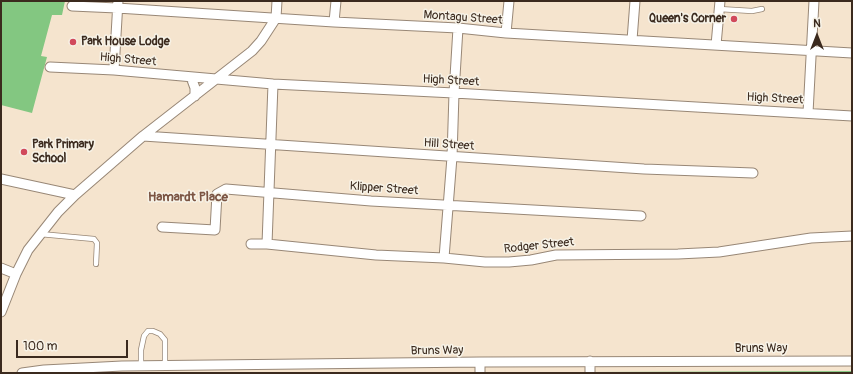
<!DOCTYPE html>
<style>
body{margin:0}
#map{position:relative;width:853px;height:374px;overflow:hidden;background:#f5e4ce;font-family:Pangolin,sans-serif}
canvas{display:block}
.frame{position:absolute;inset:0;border:2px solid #3b2a1e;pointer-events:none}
.north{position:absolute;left:797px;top:16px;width:40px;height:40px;-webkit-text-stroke:3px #f7f3e8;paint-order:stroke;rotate:0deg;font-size:11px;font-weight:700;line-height:16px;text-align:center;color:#3b2a1e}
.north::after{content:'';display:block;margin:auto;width:14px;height:18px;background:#3b2a1e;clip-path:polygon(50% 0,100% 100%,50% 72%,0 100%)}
.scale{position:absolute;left:16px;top:340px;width:112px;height:18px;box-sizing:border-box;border:2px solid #3b2a1e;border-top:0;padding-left:5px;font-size:12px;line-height:14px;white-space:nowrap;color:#3b2a1e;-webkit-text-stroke:3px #f7f3e8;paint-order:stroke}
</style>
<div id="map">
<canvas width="853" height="374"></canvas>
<div class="frame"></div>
<div class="north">N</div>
<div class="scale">100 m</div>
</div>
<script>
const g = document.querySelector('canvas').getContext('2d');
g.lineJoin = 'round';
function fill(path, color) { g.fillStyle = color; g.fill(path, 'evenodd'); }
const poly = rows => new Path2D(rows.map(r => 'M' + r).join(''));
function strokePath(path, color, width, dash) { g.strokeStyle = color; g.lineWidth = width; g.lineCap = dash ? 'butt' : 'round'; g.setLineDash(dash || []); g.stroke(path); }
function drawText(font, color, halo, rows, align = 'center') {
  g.font = font + ' Pangolin,sans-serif'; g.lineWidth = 3; g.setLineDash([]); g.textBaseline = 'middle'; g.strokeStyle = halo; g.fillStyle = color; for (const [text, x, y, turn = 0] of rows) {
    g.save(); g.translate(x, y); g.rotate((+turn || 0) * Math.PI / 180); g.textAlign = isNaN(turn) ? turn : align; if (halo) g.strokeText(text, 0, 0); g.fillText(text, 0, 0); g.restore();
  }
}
fill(poly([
 [1,1,65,1,62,15,52,15,41,56,47,57,32,113,1,105],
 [852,371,852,373,590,372]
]), '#83c781');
const service = poly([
 [719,9,752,11,762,9],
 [40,234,94,239,97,243,96,264],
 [141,366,141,350,144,336,148,331,153,331,160,334,165,340,165,366]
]);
const minor = poly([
 [72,6,117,8,334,22,458,28,506,33,852,53],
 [334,22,336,1],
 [506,33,509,1],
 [632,40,635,1],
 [716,45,720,1],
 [50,67,114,70,273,84,454,93,852,116],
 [114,70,118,1],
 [191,77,195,88,195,96],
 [808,113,814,1],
 [143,136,644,169,753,173],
 [1,179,75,195],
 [162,227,215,230,217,194,226,189,371,201,641,216],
 [251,244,267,244,376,255,444,258,485,262,509,262,531,260,556,255,678,254,719,252,811,238,852,236],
 [267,244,273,84],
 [444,258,452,157,454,93,458,28],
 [1,268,16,274],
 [1,312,16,274,28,250,58,212,75,195,143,136,252,51,261,41,276,18,277,1],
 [480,362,480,373],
 [22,373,44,370,122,366,480,362,852,361],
 [590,373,590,361]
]);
strokePath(service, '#988776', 6);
strokePath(minor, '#988776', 11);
strokePath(service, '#fff', 4.5);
strokePath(minor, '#fff', 9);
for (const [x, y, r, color] of [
 [734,19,4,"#d1495b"],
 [73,42,4,"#d1495b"],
 [24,152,4,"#d1495b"]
]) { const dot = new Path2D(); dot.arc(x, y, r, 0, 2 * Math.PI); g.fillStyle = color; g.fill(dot); strokePath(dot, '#f7f3e8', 1.5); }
drawText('12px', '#3b2a1e', '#f7f3e8', [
 ["Montagu Street",463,18,4],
 ["High Street",128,60,5],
 ["High Street",451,81,3],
 ["High Street",775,99,3],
 ["Hill Street",449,145,4],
 ["Klipper Street",384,189,4],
 ["Rodger Street",539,246,-6],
 ["Bruns Way",761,349],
 ["Bruns Way",437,351,-1]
]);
drawText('bold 12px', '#3b2a1e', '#f7f3e8', [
 ["Queen's Corner",726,19,"right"],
 ["Park House Lodge",81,42],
 ["Park Primary",32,145],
 ["School",32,159]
], 'left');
drawText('bold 13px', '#7b5443', '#f7f3e8', [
 ["Hamardt Place",188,198]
]);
</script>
